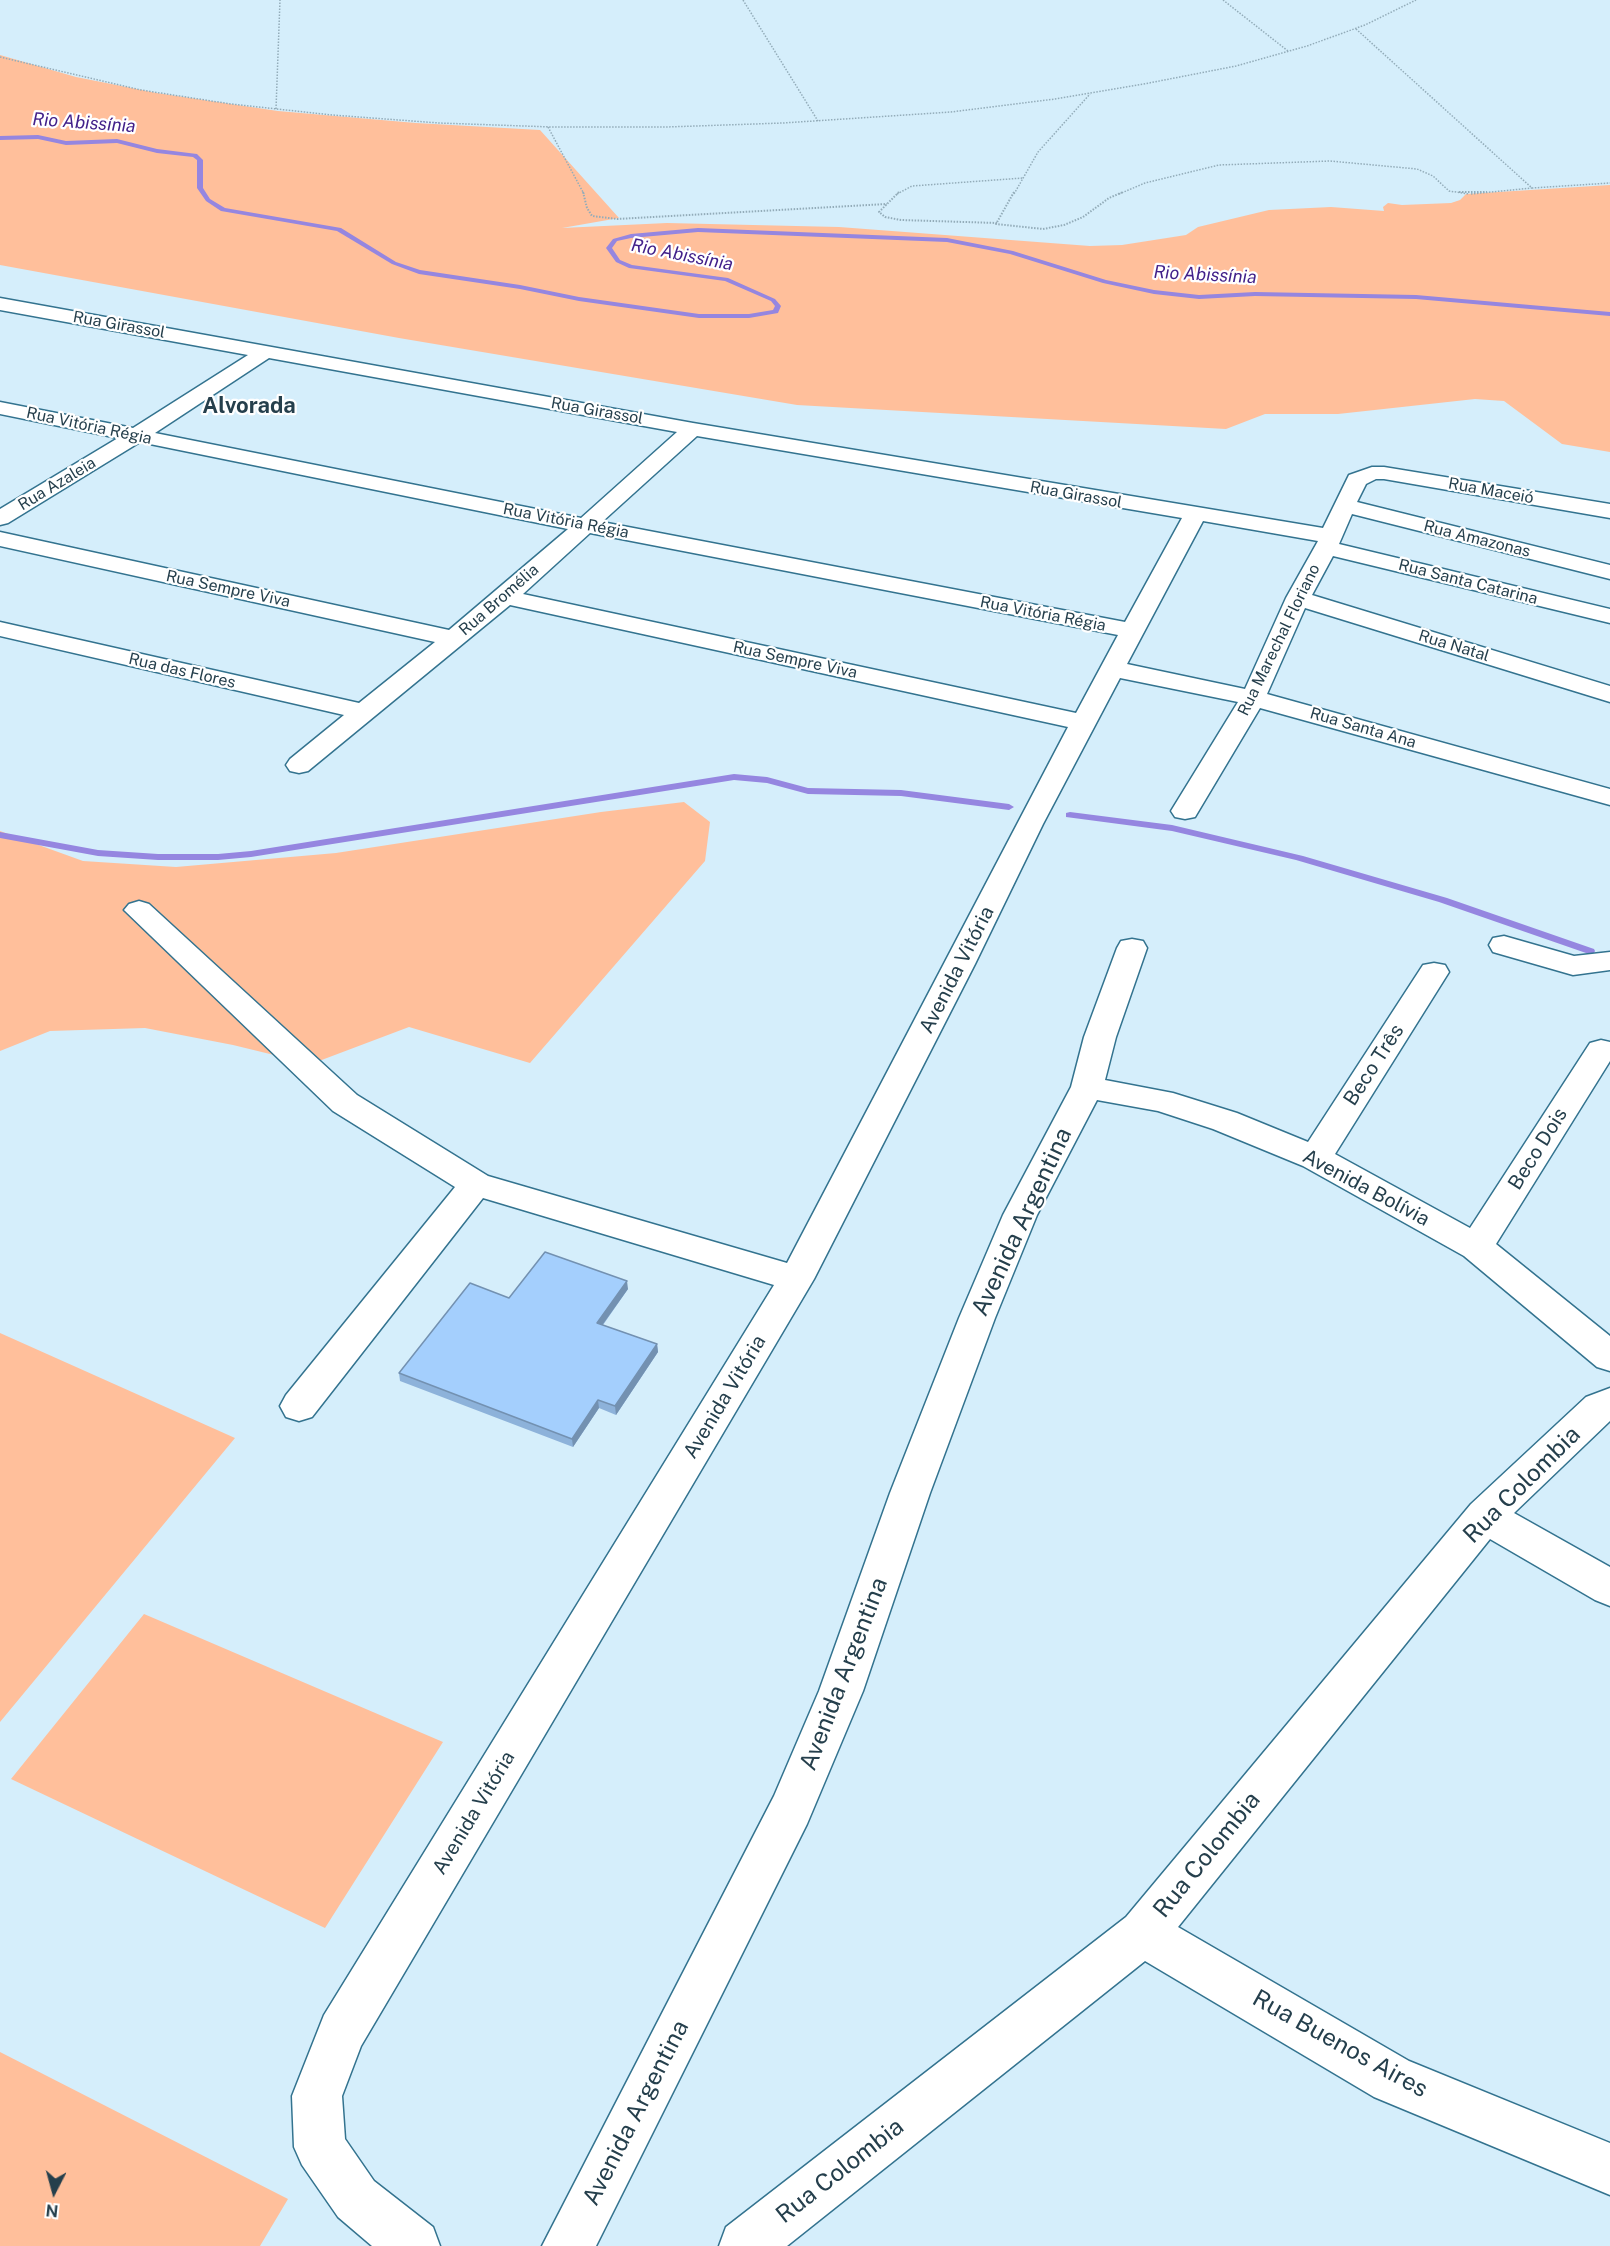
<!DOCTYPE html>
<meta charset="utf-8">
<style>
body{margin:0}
#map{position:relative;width:1610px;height:2246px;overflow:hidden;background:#d5eefb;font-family:"Public Sans",sans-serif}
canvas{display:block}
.north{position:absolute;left:24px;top:2162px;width:60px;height:60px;-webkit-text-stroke:4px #fff;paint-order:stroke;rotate:186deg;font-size:16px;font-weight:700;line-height:24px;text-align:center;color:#253f4c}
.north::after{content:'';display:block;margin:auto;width:21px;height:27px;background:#253f4c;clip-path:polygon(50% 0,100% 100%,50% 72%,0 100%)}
</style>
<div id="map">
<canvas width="1610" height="2246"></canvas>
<div class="north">N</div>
</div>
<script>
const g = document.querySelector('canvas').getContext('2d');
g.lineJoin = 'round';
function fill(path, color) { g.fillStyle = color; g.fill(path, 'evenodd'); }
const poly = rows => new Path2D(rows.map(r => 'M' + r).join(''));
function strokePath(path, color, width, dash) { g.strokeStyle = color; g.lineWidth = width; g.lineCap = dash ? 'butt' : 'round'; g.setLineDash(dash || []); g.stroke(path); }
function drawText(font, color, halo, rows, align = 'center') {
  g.font = font + ' "Public Sans",sans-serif'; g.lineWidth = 4.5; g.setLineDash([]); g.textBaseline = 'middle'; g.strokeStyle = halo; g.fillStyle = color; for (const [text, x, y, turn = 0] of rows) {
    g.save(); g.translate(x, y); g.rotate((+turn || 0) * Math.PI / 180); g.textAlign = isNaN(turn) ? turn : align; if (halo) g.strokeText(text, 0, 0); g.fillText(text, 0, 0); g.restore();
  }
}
fill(poly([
 [0,55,76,77,157,93,278,111,416,123,540,130,619,218,562,228,667,223,839,227,1090,246,1122,245,1186,235,1198,227,1269,210,1331,207,1384,211,1383,207,1388,203,1402,205,1451,203,1460,200,1466,194,1610,185,1610,452,1562,444,1504,401,1475,399,1338,414,1265,414,1226,429,797,405,399,338,0,265],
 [684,802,710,822,705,861,530,1063,409,1027,311,1064,233,1045,145,1028,50,1031,0,1051,0,831,83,861,176,867,336,853,601,812],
 [0,1333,235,1438,0,1722],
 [144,1614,443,1742,325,1928,11,1779],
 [0,2052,288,2199,260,2246,0,2246]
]), '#ffbf9b');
fill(poly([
 [38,135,66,141,117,139,157,149,197,154,203,160,203,188,210,199,225,208,341,228,396,262,420,270,520,285,579,297,699,314,749,314,773,310,775,306,771,301,725,281,629,268,616,262,606,248,613,239,631,234,698,228,947,238,1013,251,1106,280,1154,290,1199,295,1255,292,1416,295,1610,312,1610,316,1416,299,1255,296,1199,299,1154,294,1103,283,1010,254,947,242,698,232,631,238,617,241,612,248,620,260,632,265,728,278,775,299,781,306,778,313,749,318,699,318,579,301,520,289,419,274,392,264,337,231,221,211,206,201,197,188,197,160,193,157,157,153,117,143,66,145,38,139,0,140,0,136,38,135],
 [734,774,767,777,808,788,901,790,1009,804,1014,807,1009,810,901,796,808,794,767,783,734,780,251,857,218,860,158,860,98,856,0,838,0,832,98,850,158,854,218,854,251,851,734,774],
 [1070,812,1172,825,1303,856,1447,898,1594,949,1595,951,1594,953,1586,953,1439,902,1296,860,1172,831,1066,817,1066,813,1070,812]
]), '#9586e0');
const minor = poly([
 [0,298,693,423,1323,528,1349,475,1372,467,1384,467,1610,504,1610,518,1384,479,1376,479,1366,484,1357,502,1610,565,1610,579,1352,514,1339,544,1610,609,1610,623,1333,556,1312,595,1610,686,1610,702,1305,608,1267,694,1610,789,1610,805,1260,708,1195,817,1185,819,1175,817,1171,811,1238,702,1120,678,1043,824,975,964,814,1279,361,2046,342,2096,345,2139,374,2181,433,2227,440,2246,372,2246,338,2217,302,2165,294,2147,292,2096,324,2015,774,1285,483,1198,312,1417,299,1421,286,1417,280,1406,286,1395,455,1187,333,1111,124,910,129,904,139,901,149,904,357,1095,488,1176,787,1263,1068,727,510,605,308,771,299,773,290,771,286,765,290,759,344,715,0,636,0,622,359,703,435,642,0,546,0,532,449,630,568,529,140,442,8,523,0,525,0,509,118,438,0,414,0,402,133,428,248,355,0,310,0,298],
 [269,358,677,432,581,518,155,433,269,358],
 [697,436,1182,518,1125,622,602,522,697,436],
 [1203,521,1318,541,1286,598,1245,689,1127,664,1203,521],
 [590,533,1118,635,1076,713,523,594,590,533],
 [1504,936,1574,956,1610,952,1610,970,1573,975,1493,952,1489,945,1493,938,1504,936],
 [1132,939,1143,941,1147,948,1116,1037,1105,1080,1173,1093,1237,1113,1308,1142,1423,965,1434,963,1445,965,1449,972,1335,1154,1470,1228,1590,1043,1601,1040,1610,1042,1610,1061,1496,1244,1610,1336,1610,1371,1597,1367,1464,1256,1303,1166,1213,1129,1158,1111,1097,1100,1037,1215,995,1318,930,1493,863,1691,807,1824,596,2246,542,2246,774,1796,819,1691,890,1493,959,1318,1003,1215,1071,1087,1084,1037,1117,948,1121,941,1132,939],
 [1610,1388,1610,1421,1514,1513,1610,1567,1610,1606,1595,1600,1490,1539,1178,1927,1409,2061,1610,2143,1610,2195,1374,2097,1145,1961,787,2246,719,2246,726,2227,1126,1917,1471,1504,1586,1397,1610,1388]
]);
strokePath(minor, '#33738f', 3);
strokePath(poly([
 [743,0,818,121],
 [1223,0,1288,51],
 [1356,29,1532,188,1610,183],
 [0,57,141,90,231,104,332,115,439,123,552,127,667,127,783,123,951,112,1055,99,1149,83,1236,66,1307,46,1365,25,1416,0],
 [276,109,280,0],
 [548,127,584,194],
 [897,194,912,186,1023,178],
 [1014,194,1038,152,1090,94],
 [1119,194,1145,183,1219,165,1330,161,1417,169,1433,176,1449,191,1469,194],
 [1471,194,1532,188]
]), '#93acb9', 1.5, [1.5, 1.5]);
strokePath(poly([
 [583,192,587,208,592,216,617,219,887,204],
 [899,192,879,212,885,217,901,220,997,223],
 [1014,192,996,224,1043,229,1064,225,1083,217,1109,198,1123,192],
 [1459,192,1487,192]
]), '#93acb9', 2, [1.5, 1.5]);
fill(minor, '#fff');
fill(poly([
 [628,1289,603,1325,657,1344,658,1352,616,1415,599,1408,573,1447,400,1381,399,1373,509,1298]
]), '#8db2da');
fill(poly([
 [627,1281,628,1289,598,1331,597,1323],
 [657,1344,658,1352,616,1415,615,1406],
 [598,1400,599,1408,573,1447,572,1439]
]), '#7391b1');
const building = poly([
 [545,1252,627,1281,597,1323,657,1344,615,1406,598,1400,572,1439,399,1373,470,1283,509,1298,545,1252]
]);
fill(building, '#a4cffd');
strokePath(building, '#7391b1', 1.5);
drawText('16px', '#253f4c', '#fff', [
 ["Rua Girassol",119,325,10],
 ["Rua Girassol",597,411,10],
 ["Rua Vitória Régia",89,426,12],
 ["Rua Azaleia",57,484,-31],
 ["Rua Maceió",1491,491,10],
 ["Rua Girassol",1076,495,10],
 ["Rua Vitória Régia",566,521,11],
 ["Rua Amazonas",1477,539,14],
 ["Rua Santa Catarina",1468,582,14],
 ["Rua Sempre Viva",228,589,12],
 ["Rua Bromélia",499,600,-41],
 ["Rua Vitória Régia",1043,614,11],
 ["Rua Marechal Floriano",1279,640,-64],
 ["Rua Natal",1454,646,17],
 ["Rua Sempre Viva",795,660,12],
 ["Rua das Flores",182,671,13],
 ["Rua Santa Ana",1363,728,16]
]);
drawText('italic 18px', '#42218a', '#fff', [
 ["Rio Abissínia",84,123,4],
 ["Rio Abissínia",682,255,11],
 ["Rio Abissínia",1205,275,3]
]);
drawText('20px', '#253f4c', '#fff', [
 ["Avenida Vitória",957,970,-63],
 ["Beco Três",1374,1065,-57],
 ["Beco Dois",1538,1149,-58],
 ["Avenida Bolívia",1366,1188,28],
 ["Avenida Vitória",725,1397,-59],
 ["Avenida Vitória",474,1813,-59]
]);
drawText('bold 22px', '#253f4c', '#fff', [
 ["Alvorada",249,406]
]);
drawText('24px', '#253f4c', '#fff', [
 ["Avenida Argentina",1022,1222,-65],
 ["Rua Colombia",1522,1485,-45],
 ["Avenida Argentina",844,1674,-69],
 ["Rua Colombia",1207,1855,-51],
 ["Rua Buenos Aires",1340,2044,29],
 ["Avenida Argentina",636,2113,-63],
 ["Rua Colombia",840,2171,-38]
]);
</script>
